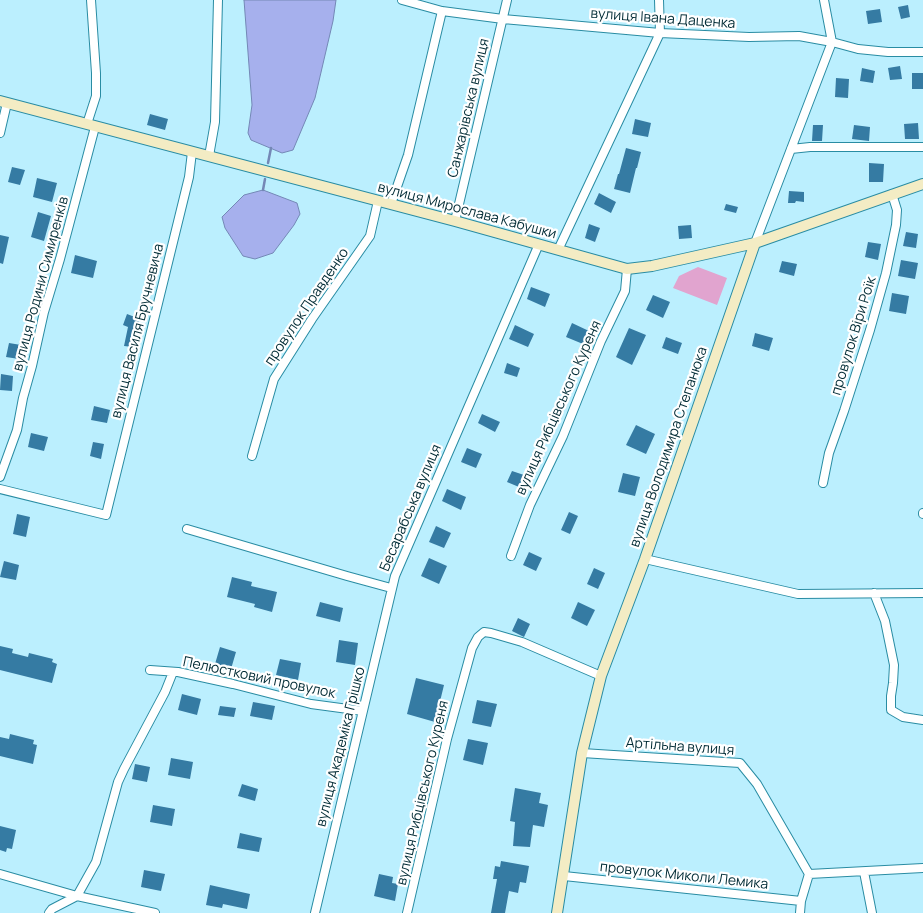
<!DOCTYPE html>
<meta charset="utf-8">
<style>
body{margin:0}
canvas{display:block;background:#bbeffe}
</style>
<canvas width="923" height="913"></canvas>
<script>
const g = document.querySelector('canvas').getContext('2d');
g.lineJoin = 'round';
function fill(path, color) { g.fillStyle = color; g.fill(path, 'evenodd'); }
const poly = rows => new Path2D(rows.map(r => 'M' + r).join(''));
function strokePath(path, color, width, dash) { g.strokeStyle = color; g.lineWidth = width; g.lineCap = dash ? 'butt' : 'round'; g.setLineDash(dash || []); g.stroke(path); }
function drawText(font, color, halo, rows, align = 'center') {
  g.font = font + ' Manrope,sans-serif'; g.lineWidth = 4.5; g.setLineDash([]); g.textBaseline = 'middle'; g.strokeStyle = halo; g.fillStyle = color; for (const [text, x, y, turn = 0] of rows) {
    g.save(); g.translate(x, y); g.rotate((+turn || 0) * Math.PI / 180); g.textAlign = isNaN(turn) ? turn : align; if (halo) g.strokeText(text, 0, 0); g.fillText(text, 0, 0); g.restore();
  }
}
fill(poly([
 [698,267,727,278,717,305,673,288,679,276]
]), '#e1a4cf');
const water = poly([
 [244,0,336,0,333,21,315,98,293,150,282,153,251,140,248,133,252,105,244,0],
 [263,190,297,203,300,214,294,225,273,253,255,259,243,256,225,228,222,217,244,195,263,190]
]);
fill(water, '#a6b0ed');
strokePath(water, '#7488b6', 1);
strokePath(poly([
 [268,163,271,148],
 [263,190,265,179]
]), '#7488b6', 2.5);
fill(poly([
 [908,5,910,17,901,19,898,7],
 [880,9,882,22,868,24,866,11],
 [900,66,902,79,890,80,888,68],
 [862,68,875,71,873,83,860,81],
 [912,73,923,73,923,89,912,89],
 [836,78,849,79,848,98,835,97],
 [150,114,168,119,165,130,147,125],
 [635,119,651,123,648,137,632,134],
 [918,123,919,139,905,139,904,124],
 [813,125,823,125,822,141,812,141],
 [854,125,870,127,869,141,852,139],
 [626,148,641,152,637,168,636,168,630,193,614,189,618,174,619,174],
 [869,163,884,164,883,182,869,182],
 [12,167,25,170,20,185,8,182],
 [37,178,57,183,52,202,33,197],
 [789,191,804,192,804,202,796,201,795,203,788,203],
 [599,193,616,202,611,213,594,204],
 [726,204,738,207,736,213,724,210],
 [38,212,51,216,44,241,31,237],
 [589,224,600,228,595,242,585,238],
 [691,225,692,238,679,239,678,226],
 [906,232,918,234,916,248,903,246],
 [0,235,9,237,3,264,0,263],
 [868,242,881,244,878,260,865,257],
 [75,255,97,261,93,278,71,273],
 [901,260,918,263,915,279,898,276],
 [782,261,797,264,794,276,779,272],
 [531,287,550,294,545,307,527,299],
 [892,293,909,296,906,314,889,311],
 [653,295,670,302,663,318,646,310],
 [127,314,140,319,136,330,133,347,124,346,128,327,123,325],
 [572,323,589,331,583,344,566,337],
 [515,325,534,334,528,347,509,339],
 [629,328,646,335,632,365,616,357],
 [755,333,773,338,769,351,752,346],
 [666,337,682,343,678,354,662,348],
 [9,343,21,345,19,359,6,357],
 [507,363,520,368,517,377,504,373],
 [1,374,13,376,12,391,0,390],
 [94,406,110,410,107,423,91,420],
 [482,414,500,422,495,432,478,423],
 [636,425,655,434,646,454,626,445],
 [31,433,48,437,44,451,28,447],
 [93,442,104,444,101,459,90,456],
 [467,448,482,454,476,468,461,462],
 [512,471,524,475,519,487,507,482],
 [623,473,640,477,635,496,618,492],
 [447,489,466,497,461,510,442,501],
 [569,512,578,516,570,534,561,530],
 [17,514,30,517,26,537,13,534],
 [436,526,451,533,444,548,429,542],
 [529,552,542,558,536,571,523,565],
 [429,558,447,566,439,584,421,576],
 [4,561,19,565,16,580,0,577],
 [594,568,605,573,598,589,587,584],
 [232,577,252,582,251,586,277,592,272,612,254,607,255,604,227,597],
 [320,602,343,608,340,622,316,616],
 [578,602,595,610,587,626,571,618],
 [518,618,530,624,524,637,512,631],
 [339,640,358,643,355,665,336,662],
 [0,646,13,649,12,653,28,657,29,653,53,659,52,662,57,664,52,683,0,670],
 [220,647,236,652,231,669,215,664],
 [280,659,301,663,298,680,276,675],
 [416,678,444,685,435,722,407,714],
 [182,694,201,699,197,715,178,710],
 [477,700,497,704,491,727,472,723],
 [253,702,275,706,272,720,250,716],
 [220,706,236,708,234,717,218,715],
 [10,734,34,740,33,744,37,745,33,764,0,756,0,737,9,739],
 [468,739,488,743,483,765,463,760],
 [171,758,193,762,190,779,168,775],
 [135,764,150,767,147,782,132,779],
 [242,784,258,789,255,801,238,796],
 [515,788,541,793,539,803,548,805,544,827,533,825,530,847,513,846,515,822,510,821],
 [153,805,175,809,172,826,150,822],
 [0,826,16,830,12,849,7,848,6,852,0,850],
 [240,833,262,838,259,852,237,848],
 [501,861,529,866,526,883,520,882,518,893,509,891,505,913,491,913,497,879,493,879,495,866,500,867],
 [144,870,165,874,161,891,141,887],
 [379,874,393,877,392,883,398,884,395,901,374,896],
 [210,885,250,894,247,909,223,904,222,908,206,905]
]), '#357ba3');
const street = poly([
 [402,0,442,11,503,19,660,33,749,37,799,36,832,42,858,49,888,52,923,52],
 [87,124,96,96,96,73,91,0],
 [0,133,7,103],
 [791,149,810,147,923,147],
 [209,156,215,122,218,0],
 [391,204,408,155,442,11],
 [455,221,507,0],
 [755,243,832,42,824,0],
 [558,250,660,33,659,0],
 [252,456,274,379,312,319,370,236,378,201],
 [0,477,17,430,23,398,32,366,44,312,60,259,95,127],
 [823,483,829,453,844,411,870,330,886,273,896,225,897,210,892,194],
 [0,489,106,515,189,177,192,152],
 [923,514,923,513],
 [187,529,347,576,391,588],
 [511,556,530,505,563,436,601,341,625,291,627,269],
 [645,559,798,594,923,593],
 [874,593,885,621,894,665,893,683,891,696,891,710,903,717,923,720],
 [150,670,178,672,233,684,311,704,363,711],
 [582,753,740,763,757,784,809,874,923,868],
 [864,872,872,913],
 [0,874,77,896,155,913],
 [564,876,801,901],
 [49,913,52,909,77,896,96,862,118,782,124,769,165,692,173,672],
 [315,913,395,576,539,244],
 [407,913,447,739,472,648,478,637,484,632,491,633,522,642,601,676],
 [800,913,801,901,809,874]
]);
const secondary = poly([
 [0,101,455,221,627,269,652,266,755,243,923,184],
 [557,913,582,753,601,676,645,559,755,243]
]);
strokePath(street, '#298ca3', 10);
strokePath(secondary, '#298ca3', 12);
strokePath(street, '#fff', 8);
strokePath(secondary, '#f3ecc4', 10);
drawText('14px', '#012b35', '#fff', [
 ["вулиця Івана Даценка",663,19,4],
 ["Санжарівська вулиця",469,108,-77],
 ["вулиця Мирослава Кабушки",467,211,15],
 ["вулиця Родини Симиренків",41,284,-75],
 ["провулок Правденко",307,307,-56],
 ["вулиця Василя Бручневича",138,331,-76],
 ["провулок Віри Роїк",854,336,-73],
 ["вулиця Рибцівського Куреня",559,408,-66],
 ["вулиця Володимира Степанюка",669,447,-71],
 ["Бесарабська вулиця",411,508,-67],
 ["Пелюстковий провулок",259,678,12],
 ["вулиця Академіка Грішко",341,747,-76],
 ["Артільна вулиця",680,747,4],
 ["вулиця Рибцівського Куреня",423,793,-77],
 ["провулок Миколи Лемика",684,876,6]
]);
</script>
